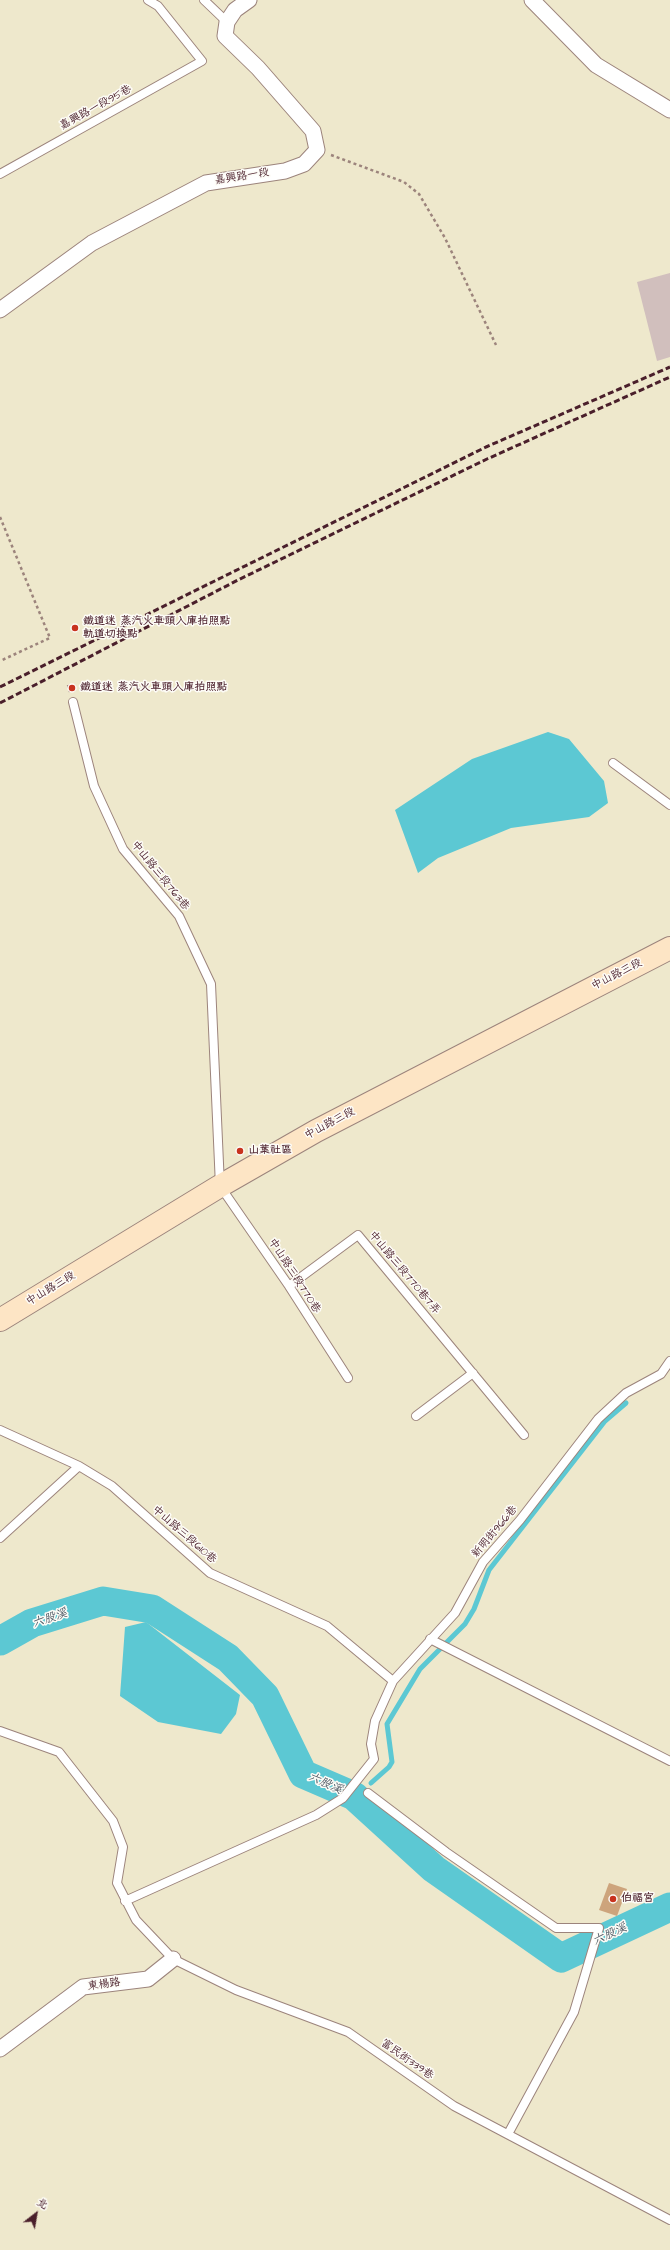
<!DOCTYPE html>
<meta charset="utf-8">
<style>
body{margin:0}
#map{position:relative;width:670px;height:2250px;overflow:hidden;background:#eee8cc;font-family:"Architects Daughter","LXGW WenKai TC",sans-serif}
canvas{display:block}
.north{position:absolute;left:16px;top:2194px;width:40px;height:40px;-webkit-text-stroke:3px #fdfcf7;paint-order:stroke;rotate:31deg;font-size:11px;font-weight:700;line-height:16px;text-align:center;color:#4a1f2b}
.north::after{content:'';display:block;margin:auto;width:14px;height:18px;background:#4a1f2b;clip-path:polygon(50% 0,100% 100%,50% 72%,0 100%)}
</style>
<div id="map">
<canvas width="670" height="2250"></canvas>
<div class="north">北</div>
</div>
<script>
const g = document.querySelector('canvas').getContext('2d');
g.lineJoin = 'round';
function fill(path, color) { g.fillStyle = color; g.fill(path, 'evenodd'); }
const poly = rows => new Path2D(rows.map(r => 'M' + r).join(''));
function strokePath(path, color, width, dash) { g.strokeStyle = color; g.lineWidth = width; g.lineCap = dash ? 'butt' : 'round'; g.setLineDash(dash || []); g.stroke(path); }
function drawText(font, color, halo, rows, align = 'center') {
  g.font = font + ' "Architects Daughter","LXGW WenKai TC",sans-serif'; g.lineWidth = 3; g.setLineDash([]); g.textBaseline = 'middle'; g.strokeStyle = halo; g.fillStyle = color; for (const [text, x, y, turn = 0] of rows) {
    g.save(); g.translate(x, y); g.rotate((+turn || 0) * Math.PI / 180); g.textAlign = isNaN(turn) ? turn : align; if (halo) g.strokeText(text, 0, 0); g.fillText(text, 0, 0); g.restore();
  }
}
fill(poly([
 [670,273,670,357,657,361,637,282]
]), '#d1bfbd');
fill(poly([
 [548,732,569,739,604,781,608,803,589,817,511,828,438,858,418,873,395,810,472,759],
 [146,1622,240,1695,236,1714,221,1734,158,1722,120,1696,125,1627]
]), '#5cc8d3');
strokePath(poly([
 [371,1783,389,1767,392,1762,387,1724,420,1669,465,1624,474,1609,489,1570,605,1421,626,1403],
 [354,1796,358,1792]
]), '#5cc8d3', 5);
strokePath(poly([
 [0,1641,32,1623,103,1601,152,1609,228,1658,265,1696,303,1774,354,1796,434,1869,561,1958,670,1907]
]), '#5cc8d3', 29);
fill(poly([
 [609,1883,627,1889,617,1916,599,1910]
]), '#cda47c');
const lane = poly([
 [204,0,227,22],
 [0,174,202,61,158,6,148,0],
 [73,702,94,786,123,849,179,916,211,984,220,1186,289,1286,348,1378],
 [613,763,670,805],
 [289,1286,358,1235,524,1435],
 [416,1416,473,1373],
 [0,1430,79,1466,112,1486,210,1573,327,1626,393,1681],
 [0,1538,79,1466],
 [430,1639,670,1761],
 [0,1731,59,1752,113,1821,123,1847,117,1883,136,1920,173,1959,236,1990,348,2032,454,2106,670,2220],
 [368,1793,446,1852,556,1928,599,1928,574,2012,508,2134],
 [125,1901,316,1815,343,1798,374,1759,371,1744,375,1721,393,1681,455,1613,483,1562,520,1520,598,1419,626,1393,661,1374,670,1361]
]);
const street = poly([
 [532,0,596,65,670,110],
 [0,310,92,243,206,183,285,171,304,164,317,150,313,131,258,68,225,36,227,22,235,10,249,0],
 [0,2049,83,1987,148,1979,173,1959]
]);
const secondary = poly([
 [0,1320,220,1186,316,1131,670,948]
]);
strokePath(lane, '#9c847c', 10);
strokePath(street, '#9c847c', 17);
strokePath(secondary, '#9c847c', 24);
strokePath(poly([
 [331,155,404,182,419,194,445,238,496,345],
 [0,517,50,638,0,661],
 [68,685,70,692]
]), '#9c847c', 2.5, [3, 3]);
strokePath(lane, '#fff', 8);
strokePath(street, '#fff', 15);
strokePath(secondary, '#fde5c5', 22);
strokePath(poly([
 [0,687,486,447,670,367],
 [0,703,238,580,487,459,670,377]
]), '#4a1f2b', 3, [6, 3]);
for (const [x, y, r, color] of [
 [75,628,4,"#c8321e"],
 [72,688,4,"#c8321e"],
 [240,1151,4,"#c8321e"],
 [613,1899,4,"#c8321e"]
]) { const dot = new Path2D(); dot.arc(x, y, r, 0, 2 * Math.PI); g.fillStyle = color; g.fill(dot); strokePath(dot, '#fdfcf7', 1.5); }
drawText('11px', '#4a1f2b', '#fdfcf7', [
 ["嘉興路一段95巷",96,108,-29],
 ["嘉興路一段",242,177,-9],
 ["中山路三段763巷",160,876,51],
 ["中山路三段",617,975,-27],
 ["中山路三段",330,1124,-28],
 ["中山路三段770巷7弄",404,1273,50],
 ["中山路三段770巷",294,1276,57],
 ["中山路三段",51,1289,-31],
 ["新明街966巷",495,1532,-50],
 ["中山路三段610巷",184,1535,41],
 ["東楊路",104,1985,-8],
 ["富民街339巷",407,2060,35]
]);
drawText('bold 11px', '#4a1f2b', '#fdfcf7', [
 ["鐵道迷 蒸汽火車頭入庫拍照點",83,622],
 ["軌道切換點",83,635],
 ["鐵道迷 蒸汽火車頭入庫拍照點",80,688],
 ["山葉社區",248,1151],
 ["伯福宮",621,1899]
], 'left');
drawText('italic 12px', '#505a66', '#fdfcf7', [
 ["六股溪",50,1619,-19],
 ["六股溪",325,1784,24],
 ["六股溪",610,1935,-25]
]);
</script>
